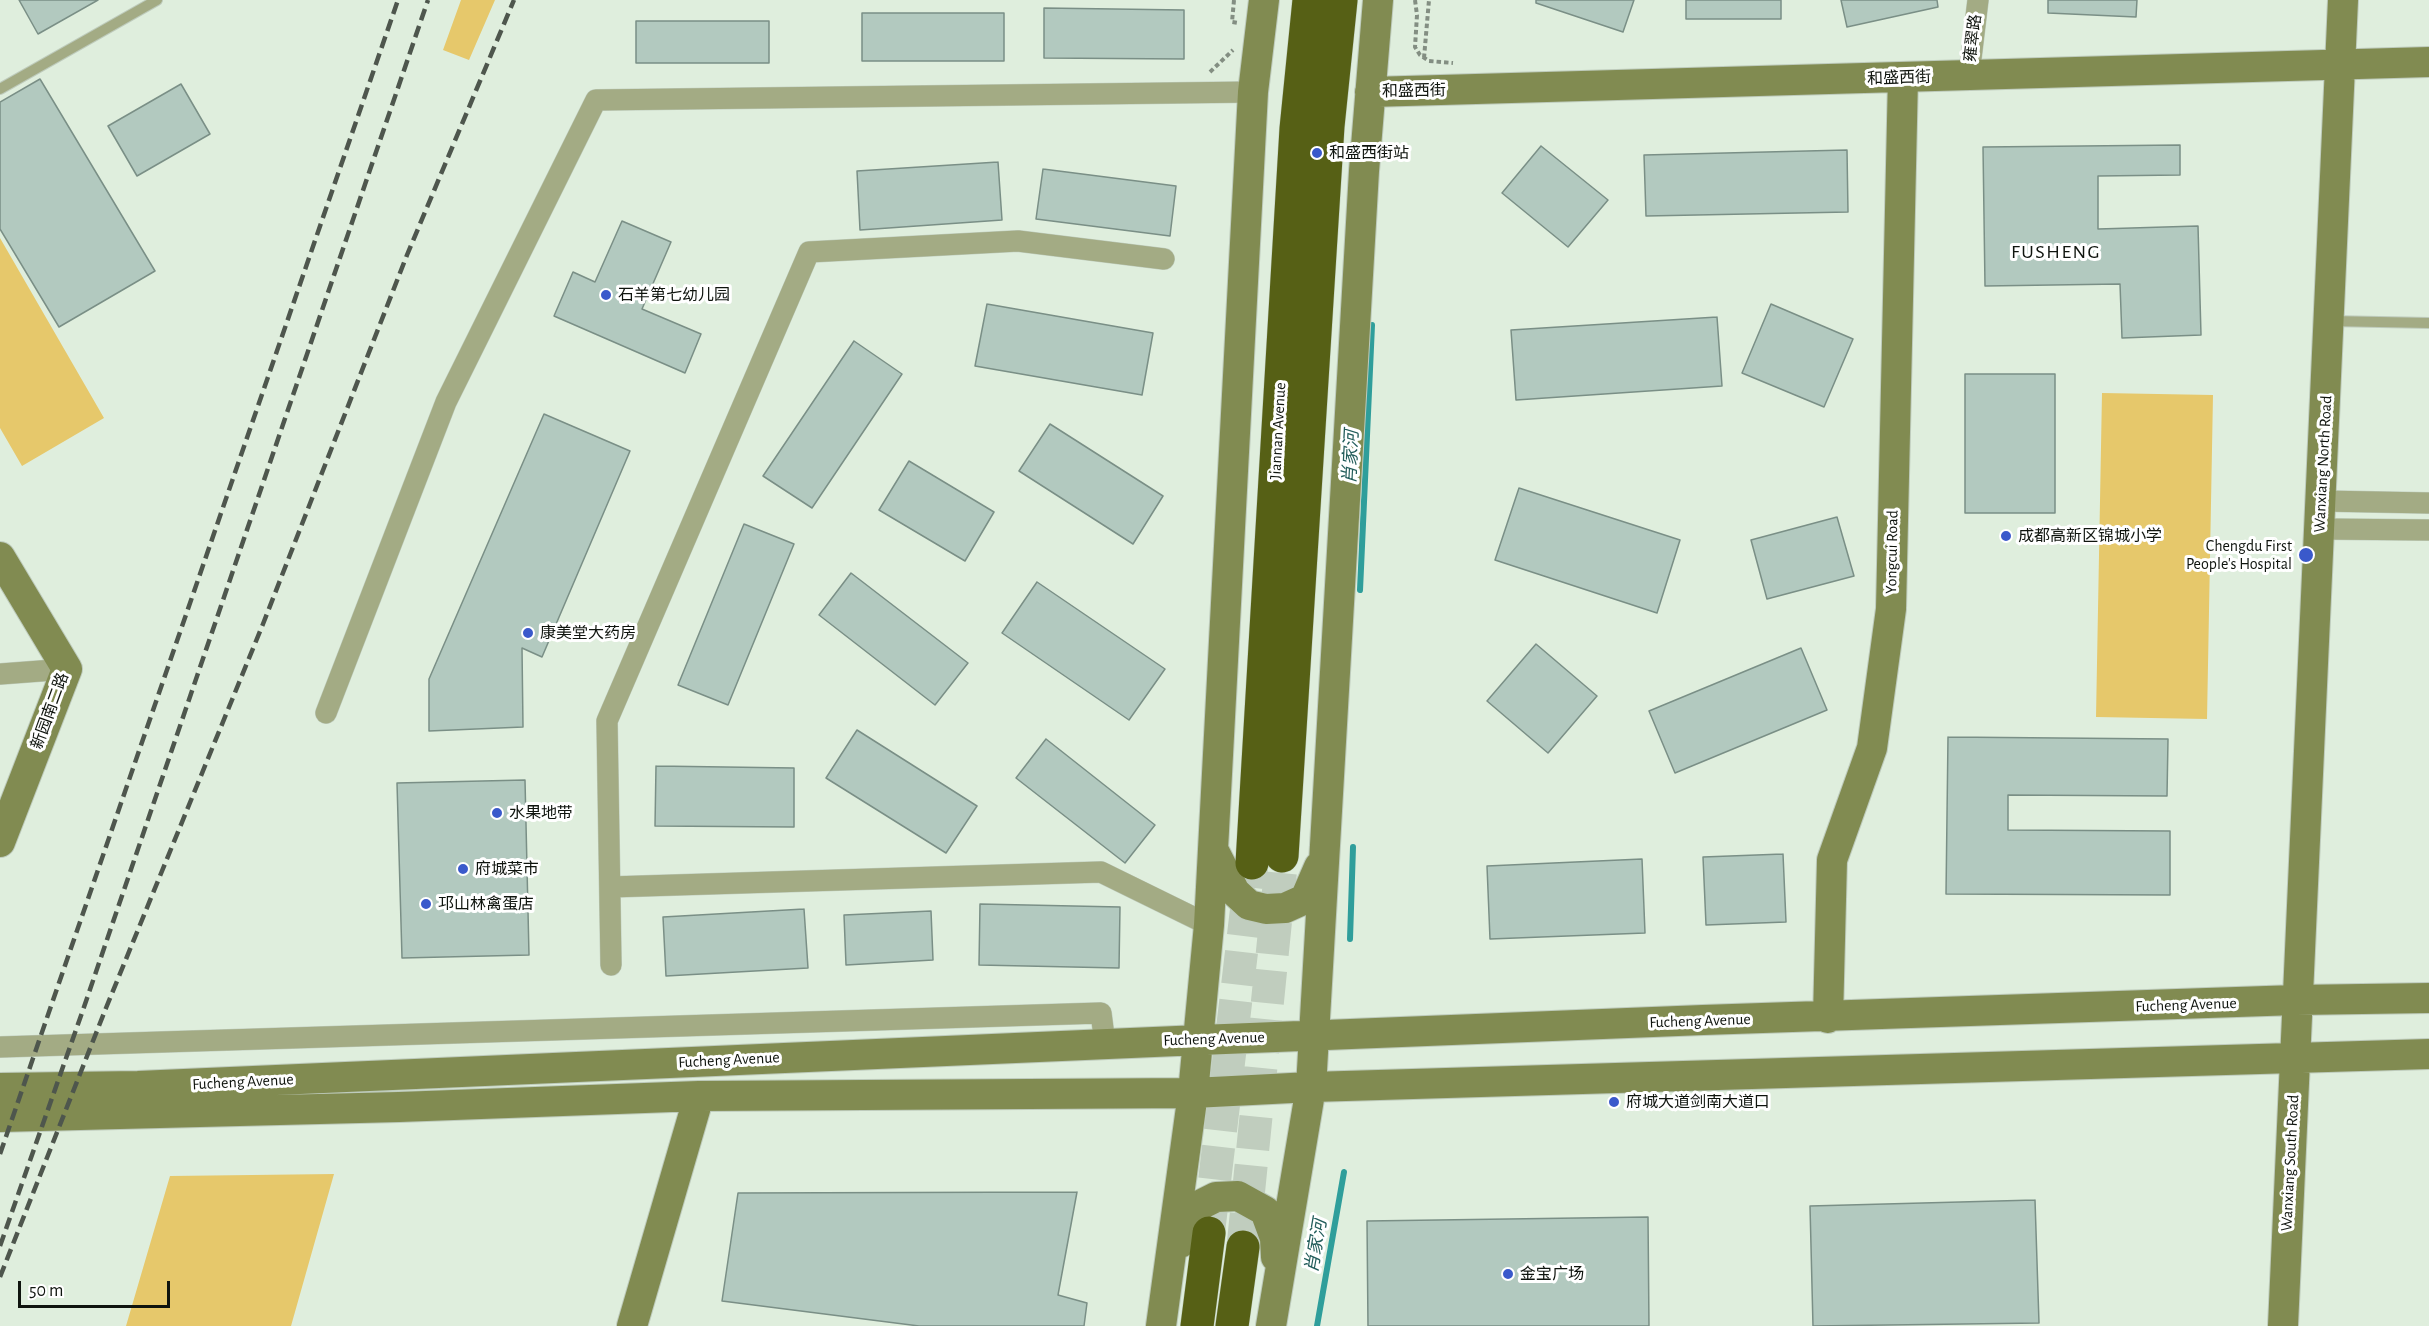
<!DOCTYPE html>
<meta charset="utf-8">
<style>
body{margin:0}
#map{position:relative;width:2429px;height:1326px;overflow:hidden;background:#dfeedd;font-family:"Alegreya Sans",sans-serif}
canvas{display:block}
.scale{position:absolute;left:18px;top:1281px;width:152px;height:27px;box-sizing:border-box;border:3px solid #0f140e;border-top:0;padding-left:8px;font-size:18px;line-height:21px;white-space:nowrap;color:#0f140e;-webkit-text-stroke:4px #fff;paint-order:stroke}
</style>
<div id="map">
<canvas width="2429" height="1326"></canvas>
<div class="scale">50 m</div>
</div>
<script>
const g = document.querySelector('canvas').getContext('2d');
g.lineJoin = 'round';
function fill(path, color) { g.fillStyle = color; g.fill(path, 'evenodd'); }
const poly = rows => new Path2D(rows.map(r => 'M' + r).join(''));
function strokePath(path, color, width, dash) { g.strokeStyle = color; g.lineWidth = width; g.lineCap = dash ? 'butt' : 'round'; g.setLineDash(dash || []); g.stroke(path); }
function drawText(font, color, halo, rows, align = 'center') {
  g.font = font + ' "Alegreya Sans","Noto Sans SC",sans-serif'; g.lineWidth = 6; g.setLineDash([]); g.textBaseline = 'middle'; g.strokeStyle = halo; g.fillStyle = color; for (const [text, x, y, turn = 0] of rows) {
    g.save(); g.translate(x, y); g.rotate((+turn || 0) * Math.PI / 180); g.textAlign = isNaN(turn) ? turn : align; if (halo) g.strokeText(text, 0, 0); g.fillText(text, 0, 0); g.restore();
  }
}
fill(poly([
 [461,0,495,0,469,60,443,50],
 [0,238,104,418,22,466,0,428],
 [2102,393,2213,395,2207,719,2096,717],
 [334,1174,291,1326,126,1326,170,1176]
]), '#e6c86b');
strokePath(poly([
 [1360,590,1372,325],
 [1350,939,1353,847],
 [1317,1326,1344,1172]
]), '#2f9e9b', 6);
const building = poly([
 [19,0,98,0,38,34,19,0],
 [1536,0,1634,0,1623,32,1536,3,1536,0],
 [1686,0,1781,0,1781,19,1686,19,1686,0],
 [1841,0,1937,0,1938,7,1847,27,1841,0],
 [2048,0,2137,0,2136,17,2048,13,2048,0],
 [1044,8,1184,10,1184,59,1044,58,1044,8],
 [862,13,1004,13,1004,61,862,61,862,13],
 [636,21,769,21,769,63,636,63,636,21],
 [40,79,155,271,59,327,0,229,0,102,40,79],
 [181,84,210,134,137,176,108,126,181,84],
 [2180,145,2180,175,2098,176,2098,229,2198,226,2201,335,2122,338,2120,284,1985,286,1983,147,2180,145],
 [1541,146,1608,200,1568,247,1502,193,1541,146],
 [1847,150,1848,212,1646,216,1644,155,1847,150],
 [998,162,1002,220,860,230,857,171,998,162],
 [1043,169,1176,186,1170,236,1036,219,1043,169],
 [622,221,671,242,642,309,701,334,685,373,554,316,573,272,595,282,622,221],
 [987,304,1153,333,1142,395,975,366,987,304],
 [1771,304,1853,339,1824,407,1742,373,1771,304],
 [1717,317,1722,386,1516,400,1511,330,1717,317],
 [854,341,902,374,812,508,763,476,854,341],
 [1965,374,2055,374,2055,513,1965,513,1965,374],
 [544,414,630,451,542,657,522,648,523,727,429,731,429,679,544,414],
 [1050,424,1163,496,1133,544,1019,471,1050,424],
 [909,461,994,512,965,561,879,510,909,461],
 [1519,488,1680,540,1657,613,1495,560,1519,488],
 [1837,517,1854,576,1767,599,1751,540,1837,517],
 [744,524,794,544,728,705,678,685,744,524],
 [851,573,968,663,935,705,819,615,851,573],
 [1037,582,1165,669,1129,720,1002,633,1037,582],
 [1536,644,1597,696,1548,753,1487,701,1536,644],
 [1801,648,1827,710,1675,773,1649,711,1801,648],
 [857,730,977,806,946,853,826,778,857,730],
 [1948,737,2168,739,2167,796,2008,795,2008,830,2170,831,2170,895,1946,894,1948,737],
 [1046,739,1155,825,1125,863,1016,778,1046,739],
 [656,766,794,768,794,827,655,826,656,766],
 [525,780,529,955,402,958,397,783,525,780],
 [1783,854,1786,922,1706,925,1703,857,1783,854],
 [1642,859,1645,933,1490,939,1487,866,1642,859],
 [980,904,1120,907,1119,968,979,965,980,904],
 [804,909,808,968,666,976,663,917,804,909],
 [931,911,933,960,846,965,844,915,931,911],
 [1077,1192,1058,1295,1087,1303,1084,1326,919,1326,722,1301,738,1193,1077,1192],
 [2035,1200,2039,1323,1813,1326,1810,1206,2035,1200],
 [1648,1217,1649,1326,1368,1326,1367,1221,1648,1217]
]);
fill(building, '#b2c9bf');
strokePath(building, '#7a8f86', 1.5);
strokePath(poly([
 [1209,1228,1252,863],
 [1243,1247,1282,856]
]), '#c0cdbe', 33, [33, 16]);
const lane = poly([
 [0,89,157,0],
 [2330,321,2429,323]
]);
const street = poly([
 [1969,75,1978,0],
 [2322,501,2429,503],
 [2321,529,2429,530],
 [0,674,67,669],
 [326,713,446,402,596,100,1253,92],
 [610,887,1101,872,1209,925],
 [611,965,607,721,809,252,1018,241,1164,259],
 [0,1047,1101,1013,1105,1044]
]);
const secondary = poly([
 [1370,92,2429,62],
 [0,557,67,669,0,842],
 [1214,851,1235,892,1249,905,1266,909,1285,908,1305,899,1319,867],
 [1828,1018,1832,860,1872,748,1891,609,1903,77],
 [0,1088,138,1086,1200,1040,1703,1020,2296,1000,2429,998],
 [0,1117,399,1107,699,1096,1193,1093,1311,1087,2429,1054],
 [1180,1243,1200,1205,1216,1197,1238,1196,1265,1211,1275,1238,1276,1257],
 [632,1326,699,1096],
 [1161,1326,1193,1093,1209,925,1253,92,1264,0],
 [1271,1326,1311,1087,1364,171,1378,0],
 [2283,1326,2343,0]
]);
const highway = poly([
 [1282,856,1328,126,1341,0],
 [1252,863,1296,129,1309,0],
 [1197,1326,1209,1233],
 [1232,1326,1243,1247]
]);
strokePath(lane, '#becbbc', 12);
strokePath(street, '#becbbc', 22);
strokePath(secondary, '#becbbc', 32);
strokePath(highway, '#becbbc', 34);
strokePath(poly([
 [1234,0,1232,22,1238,23],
 [1415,0,1417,15,1415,47,1420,55,1429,61,1453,63],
 [1424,58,1429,0],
 [1210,72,1233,50]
]), '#838e82', 4, [4.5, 3]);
strokePath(lane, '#a3ab84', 10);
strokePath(street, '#a3ab84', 21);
strokePath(secondary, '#818b51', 30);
strokePath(highway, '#566015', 33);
strokePath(poly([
 [0,1154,398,0],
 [0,1246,84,1007,428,0],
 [0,1277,106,1008,263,624,407,255,514,0]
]), '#4e564d', 4.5, [12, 6]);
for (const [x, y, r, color] of [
 [1317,153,6,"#3a59cb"],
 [606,295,6,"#3a59cb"],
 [2006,536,6,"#3a59cb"],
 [2306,555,8,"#3a59cb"],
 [528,633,6,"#3a59cb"],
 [497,813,6,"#3a59cb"],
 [463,869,6,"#3a59cb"],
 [426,904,6,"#3a59cb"],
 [1614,1102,6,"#3a59cb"],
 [1508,1274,6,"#3a59cb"]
]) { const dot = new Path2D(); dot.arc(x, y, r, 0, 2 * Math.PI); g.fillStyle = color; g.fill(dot); strokePath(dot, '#fff', 2); }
drawText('16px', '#0f140e', '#fff', [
 ["雍翠路",1973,38,-83],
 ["和盛西街",1899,78,-2],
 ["和盛西街",1414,91,-1],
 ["Jiannan Avenue",1278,431,-87],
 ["Wanxiang North Road",2323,464,-87],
 ["Yongcui Road",1892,552,-89],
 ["新园南二路",50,711,-70],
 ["Fucheng Avenue",2186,1005,-2],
 ["Fucheng Avenue",1700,1021,-2],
 ["Fucheng Avenue",1214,1039,-2],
 ["Fucheng Avenue",729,1060,-3],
 ["Fucheng Avenue",243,1082,-3],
 ["Wanxiang South Road",2290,1163,-87]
]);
drawText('16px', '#0f140e', '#fff', [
 ["和盛西街站",1329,153],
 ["石羊第七幼儿园",618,295],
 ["成都高新区锦城小学",2018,536],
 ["Chengdu First",2292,546,"right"],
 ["People's Hospital",2292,564,"right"],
 ["康美堂大药房",540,633],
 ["水果地带",509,813],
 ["府城菜市",475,869],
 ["邛山林禽蛋店",438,904],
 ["府城大道剑南大道口",1626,1102],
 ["金宝广场",1520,1274]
], 'left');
drawText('italic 18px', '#235d5b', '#fff', [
 ["肖家河",1351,457,-87],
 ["肖家河",1316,1246,-80]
]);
g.letterSpacing = '1.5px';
drawText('20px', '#0f140e', '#fff', [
 ["FUSHENG",2056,252]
]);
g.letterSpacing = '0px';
</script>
